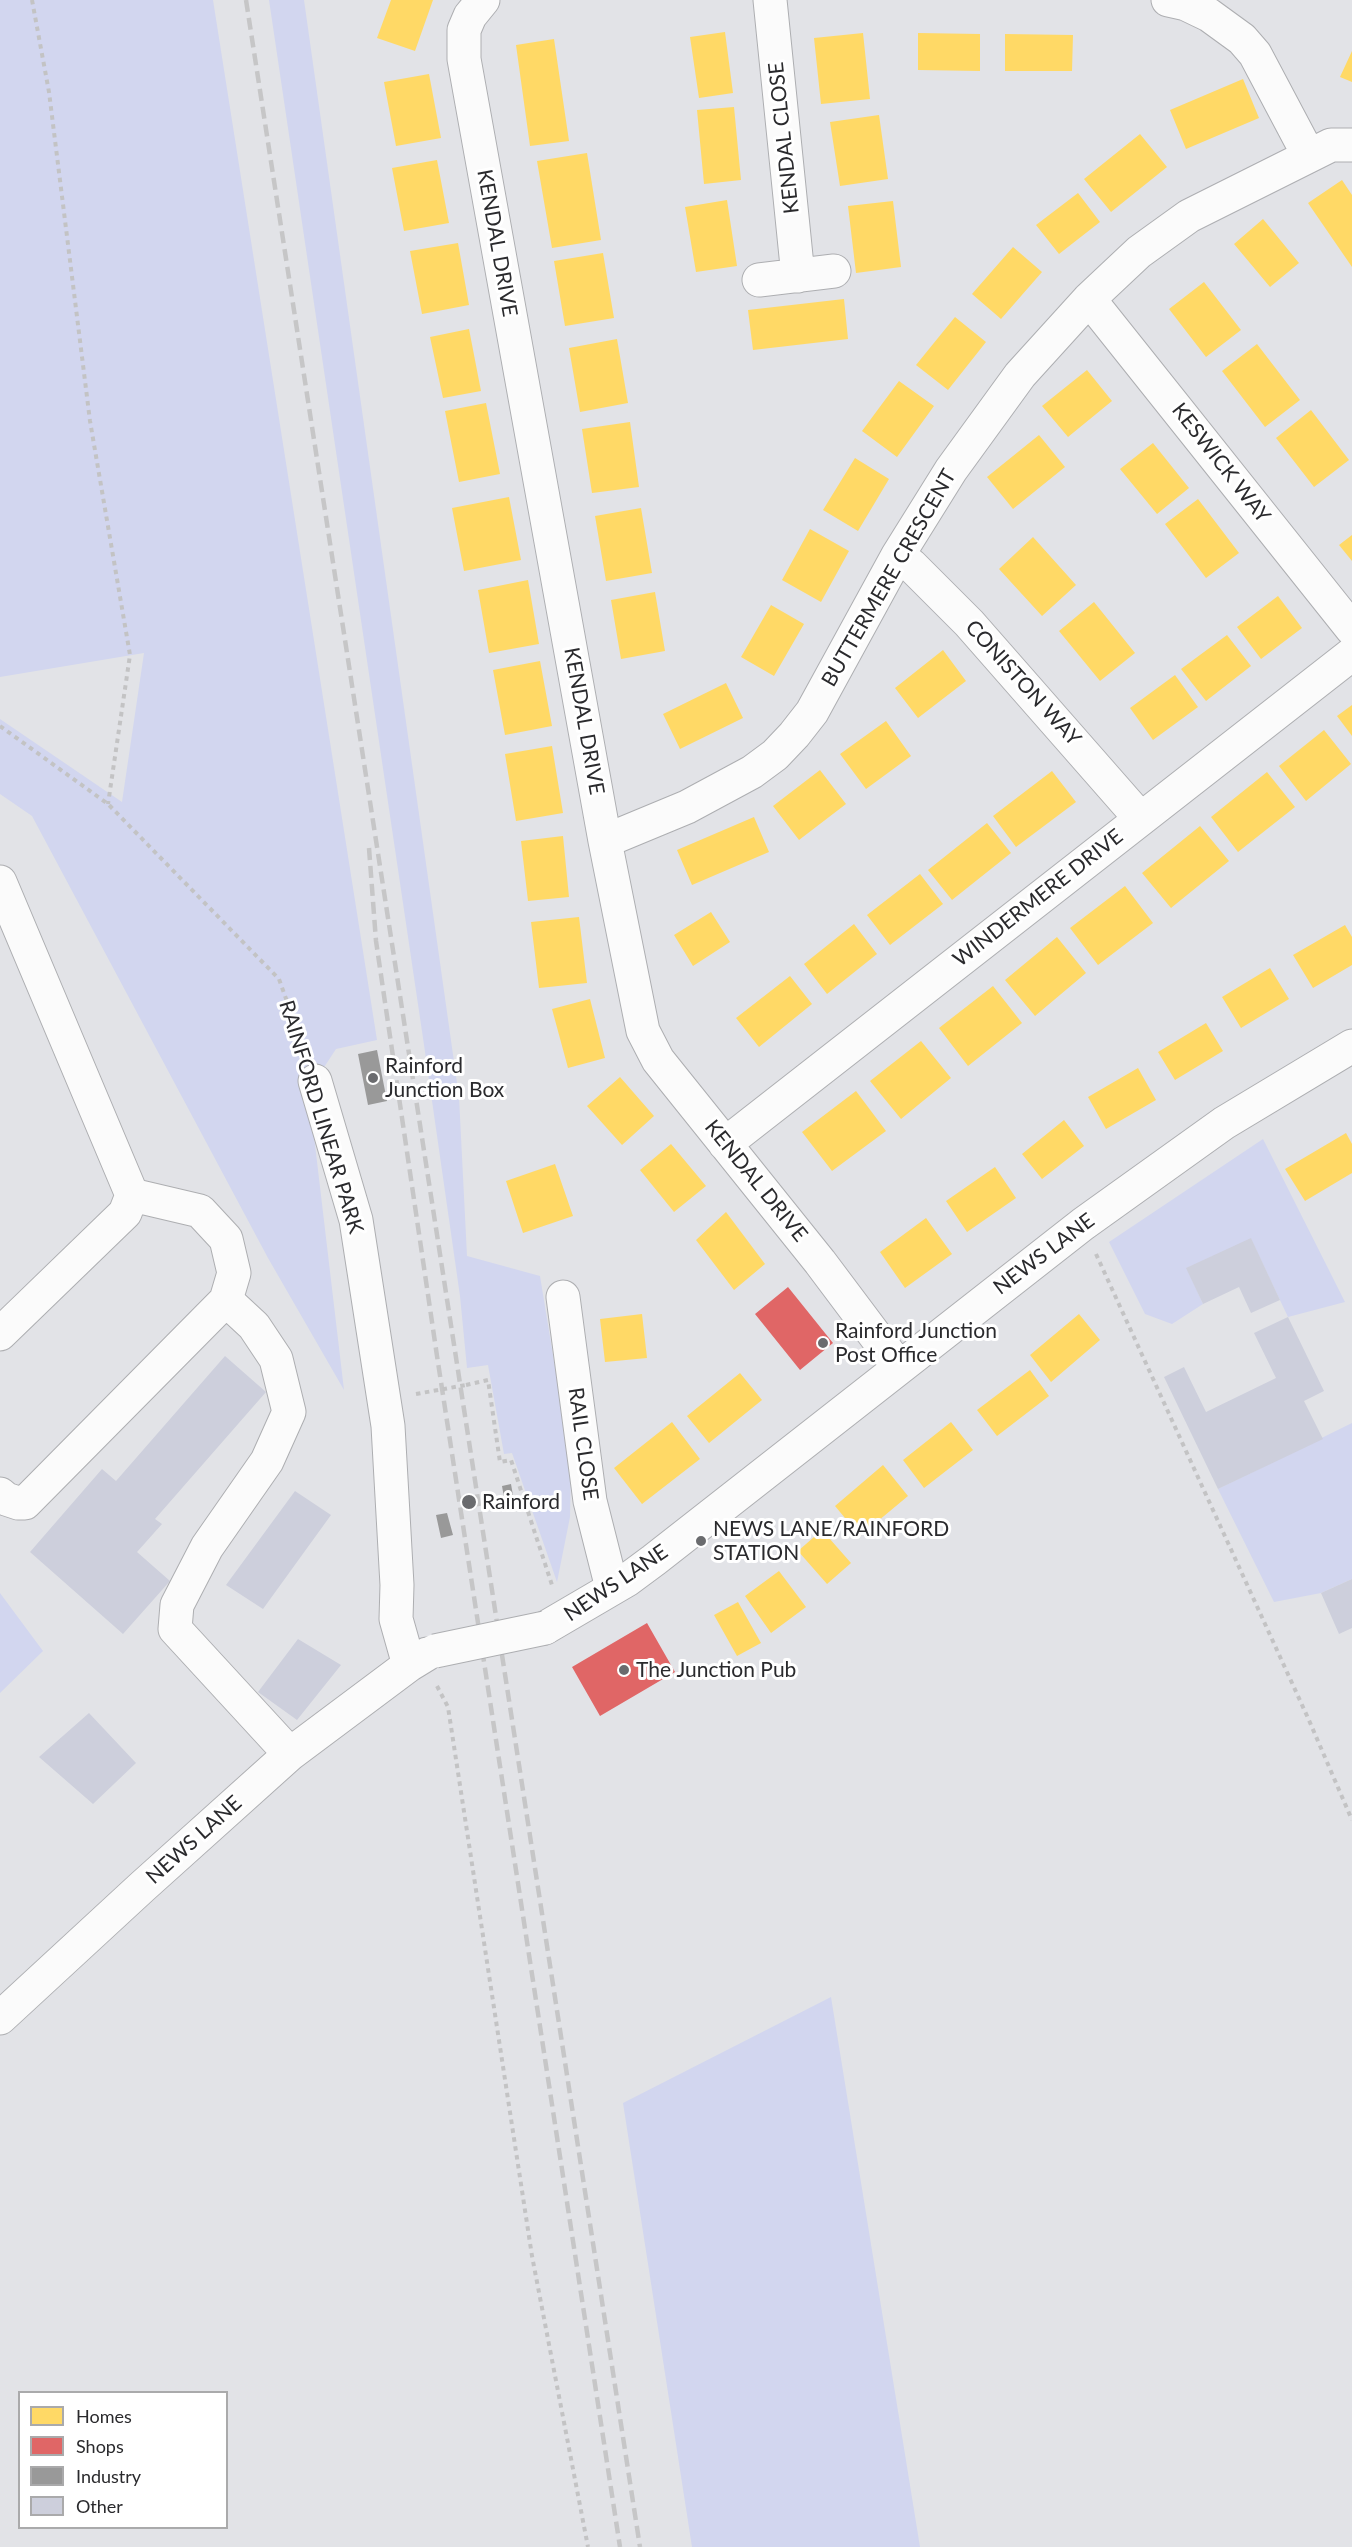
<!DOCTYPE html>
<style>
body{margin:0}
#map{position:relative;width:1352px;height:2547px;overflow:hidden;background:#e2e3e7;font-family:Lato,sans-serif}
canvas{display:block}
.legend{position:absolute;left:18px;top:2391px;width:210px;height:138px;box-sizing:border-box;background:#fff;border:2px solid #aaaaab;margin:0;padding:8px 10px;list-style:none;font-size:18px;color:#2a2a2d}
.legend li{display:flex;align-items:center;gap:12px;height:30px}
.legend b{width:30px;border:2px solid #aaaaab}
</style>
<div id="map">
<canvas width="1352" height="2547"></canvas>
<ul class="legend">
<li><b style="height:16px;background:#ffd966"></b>Homes</li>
<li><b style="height:16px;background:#e06666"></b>Shops</li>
<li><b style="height:16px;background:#999"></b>Industry</li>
<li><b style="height:16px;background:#cdcfdc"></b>Other</li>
</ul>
</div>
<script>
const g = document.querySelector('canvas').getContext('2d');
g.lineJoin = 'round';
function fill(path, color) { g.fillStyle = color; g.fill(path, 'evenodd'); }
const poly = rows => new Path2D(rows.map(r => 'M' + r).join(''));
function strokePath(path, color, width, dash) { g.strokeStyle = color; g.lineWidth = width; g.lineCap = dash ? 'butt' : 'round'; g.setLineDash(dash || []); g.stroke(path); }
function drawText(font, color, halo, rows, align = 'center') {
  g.font = font + ' Lato,sans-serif'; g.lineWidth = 6; g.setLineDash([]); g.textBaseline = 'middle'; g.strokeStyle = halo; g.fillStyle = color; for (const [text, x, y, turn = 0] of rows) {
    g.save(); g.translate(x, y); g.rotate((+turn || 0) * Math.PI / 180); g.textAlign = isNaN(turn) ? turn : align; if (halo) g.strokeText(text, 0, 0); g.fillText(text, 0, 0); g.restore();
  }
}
fill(poly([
 [0,0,213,0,377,1040,336,1049,315,1081,309,1094,344,1390,268,1258,32,816,0,794,0,719,122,802,144,653,0,677],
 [269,0,304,0,459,1097,467,1256,540,1276,571,1465,570,1517,557,1582,512,1453,504,1454,488,1365,467,1368,460,1296,423,1038],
 [1263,1139,1345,1302,1288,1317,1251,1239,1187,1268,1203,1304,1172,1324,1145,1314,1109,1242],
 [1352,1423,1352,1579,1321,1593,1274,1602,1218,1489],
 [0,1593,43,1651,0,1693],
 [831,1997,920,2547,692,2547,623,2103]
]), '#d2d6ef');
fill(poly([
 [391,0,433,0,415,51,377,38],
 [725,32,733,93,699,98,690,37],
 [863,33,870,99,821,104,814,38],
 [918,33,980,34,980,71,918,70],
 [1005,34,1073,35,1072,71,1005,71],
 [554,39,569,141,530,146,516,45],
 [1352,51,1352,82,1340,77],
 [429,74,441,138,396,146,384,82],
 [1243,79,1259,118,1186,149,1170,110],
 [734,107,741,180,704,184,697,110],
 [879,115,888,179,840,186,830,122],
 [1140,134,1167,167,1111,212,1084,179],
 [587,153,601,240,552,248,537,161],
 [437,160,449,223,404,231,392,168],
 [1342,180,1352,195,1352,267,1308,203],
 [1078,193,1100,222,1059,254,1036,225],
 [727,200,737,266,696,272,685,207],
 [893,201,901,267,856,273,848,206],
 [1263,219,1299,263,1270,287,1234,244],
 [458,243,469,305,422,314,410,251],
 [1013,247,1042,272,1001,319,972,294],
 [603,253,614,318,565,326,554,261],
 [1204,282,1241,330,1206,357,1169,309],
 [844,299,848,339,753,350,748,310],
 [955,317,986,342,948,390,916,365],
 [469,329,481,391,443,398,430,337],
 [617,339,628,403,580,412,569,348],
 [1257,344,1300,400,1265,427,1222,371],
 [1087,370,1112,401,1068,437,1042,406],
 [899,381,934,406,897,457,862,431],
 [486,403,500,474,459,482,445,411],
 [1311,410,1349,460,1314,487,1276,438],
 [630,422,639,487,592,493,582,429],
 [1039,435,1065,467,1013,509,987,477],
 [1153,443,1189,488,1157,514,1120,469],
 [855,458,889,479,858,531,823,510],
 [509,497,521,560,464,571,452,508],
 [1198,499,1239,553,1206,578,1165,524],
 [641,508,652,573,606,581,595,516],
 [810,529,849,551,821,602,782,580],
 [1352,535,1352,561,1339,545],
 [1033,537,1076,585,1042,616,999,569],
 [528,580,539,644,489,653,478,590],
 [655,592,665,651,621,659,611,600],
 [1278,596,1302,628,1261,659,1237,627],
 [1094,602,1135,653,1100,681,1059,631],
 [771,605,804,624,774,676,741,657],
 [1227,635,1251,666,1206,701,1181,669],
 [943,650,966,681,918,718,895,688],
 [540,661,552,726,505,735,493,670],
 [1175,675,1198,707,1153,740,1130,708],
 [726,683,743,718,680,749,663,714],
 [1352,705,1352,736,1337,716],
 [886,721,911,756,866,789,840,754],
 [1324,730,1351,764,1306,801,1279,766],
 [552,746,563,813,516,821,505,754],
 [820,770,846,804,799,840,773,806],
 [1052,771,1076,802,1016,847,993,816],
 [1267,772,1295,807,1238,852,1211,817],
 [754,817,769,852,692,885,677,850],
 [987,823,1011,853,952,900,928,870],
 [1200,826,1229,861,1171,908,1142,873],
 [563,836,569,897,528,901,521,841],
 [920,874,943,904,890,945,867,915],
 [1125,886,1153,923,1098,965,1070,928],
 [711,912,730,942,693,966,674,935],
 [579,917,587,983,539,988,531,922],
 [854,924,877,954,827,994,804,964],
 [1345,925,1352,937,1352,965,1313,988,1293,955],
 [1057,937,1086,973,1035,1016,1005,980],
 [1270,968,1289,999,1241,1028,1222,997],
 [790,976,812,1004,759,1047,736,1018],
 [993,986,1022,1023,968,1066,939,1028],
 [590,999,605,1058,568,1068,552,1009],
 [1206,1023,1223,1051,1175,1080,1158,1052],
 [921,1041,951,1078,901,1119,870,1081],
 [1138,1068,1156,1100,1106,1129,1088,1097],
 [620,1077,654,1116,622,1145,587,1106],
 [856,1091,886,1131,832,1171,802,1132],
 [1064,1120,1084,1146,1042,1179,1022,1154],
 [1346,1133,1352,1144,1352,1173,1305,1201,1285,1169],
 [671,1144,706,1186,674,1212,640,1170],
 [555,1164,573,1216,523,1233,506,1181],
 [995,1167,1016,1198,967,1232,946,1201],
 [726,1212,765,1264,734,1290,696,1240],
 [926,1218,952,1254,905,1288,880,1252],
 [642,1314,647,1358,605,1362,600,1319],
 [1079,1314,1100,1340,1051,1382,1030,1355],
 [1030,1370,1049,1396,997,1436,977,1410],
 [740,1373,762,1400,709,1443,687,1416],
 [672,1422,700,1459,642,1504,614,1468],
 [951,1422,973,1450,924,1488,903,1460],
 [883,1465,908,1496,860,1536,835,1506],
 [822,1530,851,1563,827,1584,798,1551],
 [779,1571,806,1607,771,1633,745,1596],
 [738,1602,761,1643,737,1656,714,1615]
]), '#ffd966');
fill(poly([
 [788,1287,833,1343,800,1370,755,1314],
 [647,1623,675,1672,600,1716,572,1667]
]), '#e06666');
fill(poly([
 [377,1050,387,1101,368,1105,358,1054],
 [511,1484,515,1507,506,1509,502,1486],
 [447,1513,453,1535,441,1538,436,1515]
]), '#999');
fill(poly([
 [1251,1238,1280,1300,1251,1313,1239,1287,1203,1304,1186,1268],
 [1288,1317,1324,1391,1304,1401,1323,1439,1218,1489,1164,1377,1184,1367,1206,1412,1276,1378,1254,1333],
 [225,1356,266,1392,155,1519,162,1524,137,1552,170,1581,123,1634,30,1552,102,1469,116,1481],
 [295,1491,331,1515,263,1609,226,1585],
 [1352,1579,1352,1628,1339,1634,1321,1593],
 [298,1639,341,1665,297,1720,258,1692],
 [89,1713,136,1763,93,1804,39,1757]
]), '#cdcfdc');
const minor = poly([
 [483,0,470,16,464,30,464,59,605,841,643,1031,658,1060,820,1262,898,1366],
 [770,0,798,276],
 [1168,0,1186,4,1209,15,1242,39,1255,54,1309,156],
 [759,280,834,271],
 [1089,299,1352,629],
 [898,555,911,565,969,623,1140,818],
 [605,841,687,807,752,772,775,755,794,735,812,712,898,555,951,470,1020,375,1089,299,1139,252,1189,216,1331,145,1352,145],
 [0,882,132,1195,200,1211,226,1239,234,1273,226,1300,254,1326,276,1359,289,1412,267,1461,207,1547,177,1605,175,1629,290,1754],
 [315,1081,356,1220,388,1426,397,1585,396,1619,409,1665],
 [725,1144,1352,654],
 [563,1297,590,1501,612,1588],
 [0,1334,125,1213,132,1195],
 [0,1494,6,1499,18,1503,25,1503,226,1300],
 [545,1628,627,1580,654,1560,1083,1224,1224,1123,1352,1046],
 [0,2018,142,1887,290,1754,409,1665,427,1654]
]);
strokePath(minor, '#adaeb1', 35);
strokePath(poly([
 [32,0,49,92,90,421,130,655,108,804],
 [0,726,108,804,279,979,305,1052],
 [1096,1254,1308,1718,1352,1820],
 [466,1385,488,1380,500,1462,511,1460,552,1585],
 [437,1686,448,1707,532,2256,588,2547]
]), '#c3c3c4', 4, [4.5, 4.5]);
strokePath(minor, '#fbfbfb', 33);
strokePath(poly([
 [246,0,640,2547],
 [369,848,376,941,437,1356,620,2547]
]), '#c6c6c7', 4.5, [12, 6]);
const minorBridge = poly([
 [435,1651,545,1628]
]);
strokePath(minorBridge, '#adaeb1', 35, []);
strokePath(poly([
 [416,1394,466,1385]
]), '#c3c3c4', 4, [4.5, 4.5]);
strokePath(minorBridge, '#fbfbfb', 33);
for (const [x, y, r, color] of [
 [373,1078,6,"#6a6b6e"],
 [823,1343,6,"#6a6b6e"],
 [469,1502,8,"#6a6b6e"],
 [701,1541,6,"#6a6b6e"],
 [624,1670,6,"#6a6b6e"]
]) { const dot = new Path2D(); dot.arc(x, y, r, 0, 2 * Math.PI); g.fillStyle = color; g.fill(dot); strokePath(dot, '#fff', 2); }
drawText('21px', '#2a2a2d', '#fff', [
 ["KENDAL CLOSE",784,138,-96],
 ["KENDAL DRIVE",497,243,80],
 ["KESWICK WAY",1221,463,52],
 ["BUTTERMERE CRESCENT",889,578,-60],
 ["CONISTON WAY",1023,683,48],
 ["KENDAL DRIVE",584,721,80],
 ["WINDERMERE DRIVE",1038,898,-38],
 ["RAINFORD LINEAR PARK",321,1117,73],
 ["KENDAL DRIVE",756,1181,51],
 ["NEWS LANE",1044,1254,-37],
 ["RAIL CLOSE",583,1444,82],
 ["NEWS LANE",616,1583,-34],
 ["NEWS LANE",194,1840,-42]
]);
drawText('21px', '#2a2a2d', '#fff', [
 ["Rainford",385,1066],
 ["Junction Box",385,1090],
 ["Rainford Junction",835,1331],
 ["Post Office",835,1355],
 ["Rainford",482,1502],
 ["NEWS LANE/RAINFORD",713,1529],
 ["STATION",713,1553],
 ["The Junction Pub",636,1670]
], 'left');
</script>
